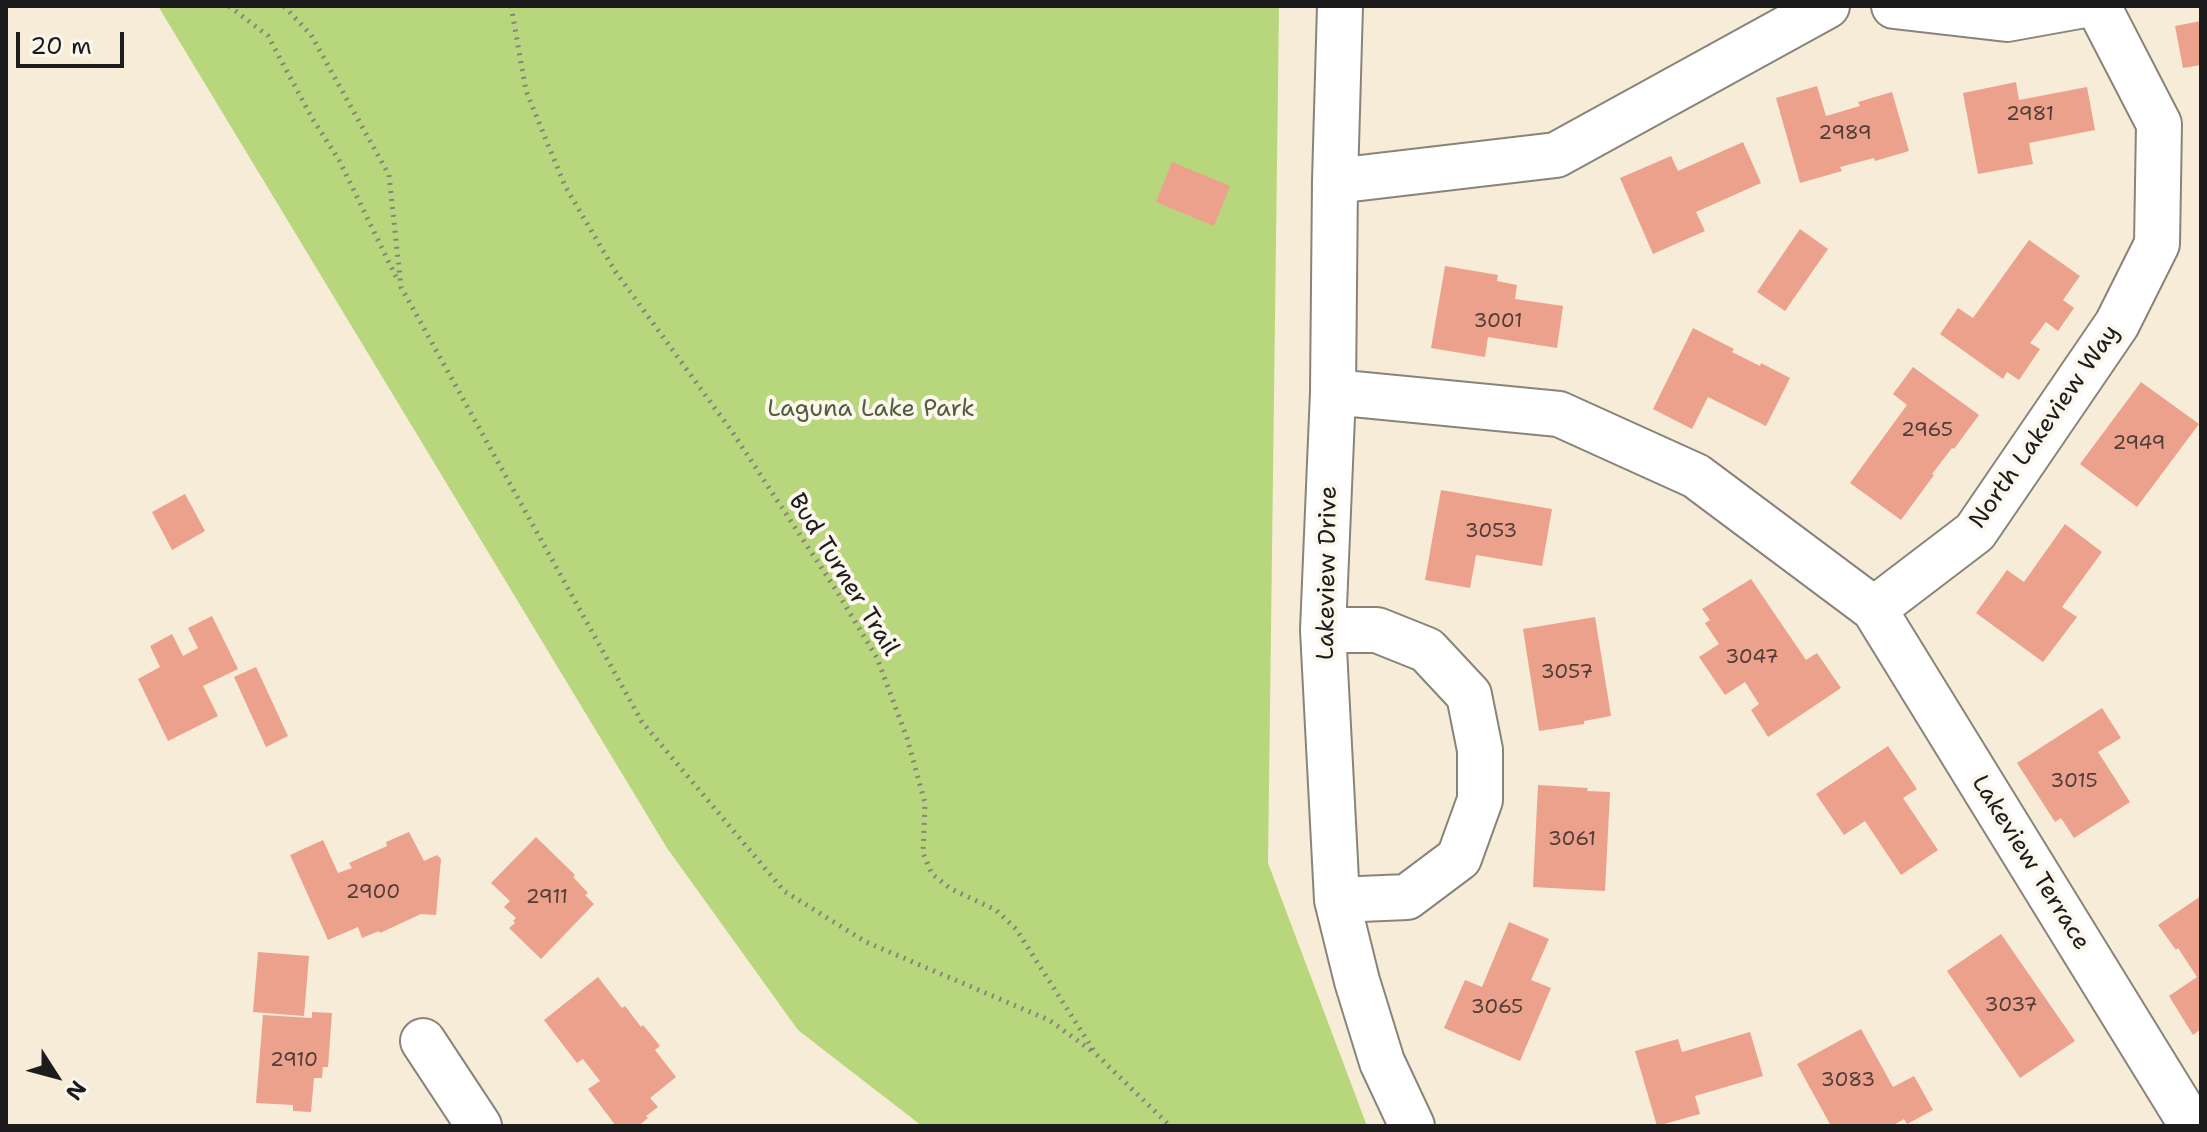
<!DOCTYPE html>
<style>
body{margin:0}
#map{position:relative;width:2207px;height:1132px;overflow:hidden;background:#f6ecd7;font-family:"Shantell Sans",sans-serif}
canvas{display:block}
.frame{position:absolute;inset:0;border:8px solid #1c1c1c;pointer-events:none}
.north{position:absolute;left:16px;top:1036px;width:80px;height:80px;-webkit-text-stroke:6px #fbf7ec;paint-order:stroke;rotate:126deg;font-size:22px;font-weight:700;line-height:32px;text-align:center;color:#1c1c1c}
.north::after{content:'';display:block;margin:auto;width:28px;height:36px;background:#1c1c1c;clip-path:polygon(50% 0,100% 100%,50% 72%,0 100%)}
.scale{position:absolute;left:16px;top:32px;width:108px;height:36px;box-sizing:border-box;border:4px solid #1c1c1c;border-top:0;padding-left:10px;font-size:24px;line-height:28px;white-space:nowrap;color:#1c1c1c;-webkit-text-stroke:6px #fbf7ec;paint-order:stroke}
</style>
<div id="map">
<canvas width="2207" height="1132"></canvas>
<div class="frame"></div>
<div class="north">N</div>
<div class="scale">20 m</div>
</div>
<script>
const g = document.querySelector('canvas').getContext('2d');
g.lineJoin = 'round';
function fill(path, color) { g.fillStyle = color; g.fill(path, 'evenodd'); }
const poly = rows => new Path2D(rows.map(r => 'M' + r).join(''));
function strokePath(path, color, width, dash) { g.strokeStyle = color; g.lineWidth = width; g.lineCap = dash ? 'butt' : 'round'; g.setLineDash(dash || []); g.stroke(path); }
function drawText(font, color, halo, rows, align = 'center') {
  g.font = font + ' "Shantell Sans",sans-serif'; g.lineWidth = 8; g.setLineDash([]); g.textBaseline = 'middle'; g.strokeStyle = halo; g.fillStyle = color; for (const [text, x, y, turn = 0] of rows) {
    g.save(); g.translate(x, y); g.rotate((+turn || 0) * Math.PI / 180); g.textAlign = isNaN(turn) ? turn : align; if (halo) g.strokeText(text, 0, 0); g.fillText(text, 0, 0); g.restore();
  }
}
fill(poly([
 [158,6,1279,6,1268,863,1367,1126,922,1126,798,1030,667,848]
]), '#b8d67c');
fill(poly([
 [2201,21,2201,65,2183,68,2175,26],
 [2016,82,2019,100,2087,87,2095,130,2029,143,2033,164,1978,174,1963,93],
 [1817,86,1826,116,1860,106,1858,102,1892,92,1909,151,1875,161,1874,158,1840,167,1842,171,1800,183,1776,98],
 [1743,142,1761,183,1696,212,1705,231,1653,254,1620,178,1671,156,1678,171],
 [1172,162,1230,186,1214,226,1156,202],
 [1800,229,1828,249,1785,311,1757,292],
 [2029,240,2080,276,2063,300,2074,308,2058,331,2046,322,2030,343,2040,349,2019,380,2007,372,2003,379,1940,334,1958,308,1973,318],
 [1445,266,1498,275,1497,281,1517,285,1515,299,1563,306,1557,348,1488,337,1485,357,1431,348],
 [1693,328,1734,349,1732,352,1760,366,1761,363,1790,378,1766,426,1708,397,1692,429,1653,409],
 [1913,367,1979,415,1954,449,1952,448,1932,474,1934,475,1901,520,1850,483,1907,405,1893,394],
 [2141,382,2199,424,2137,507,2080,464],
 [1441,490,1552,509,1542,566,1476,555,1470,588,1425,580],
 [185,494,205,531,172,550,152,512],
 [2065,524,2102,552,2062,607,2077,617,2043,662,1976,613,2007,570,2024,582],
 [1751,579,1806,660,1817,653,1841,688,1768,737,1751,710,1759,704,1745,682,1725,695,1699,657,1719,644,1705,623,1710,620,1702,609],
 [212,616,238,669,203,686,218,716,168,741,138,679,160,667,150,646,172,634,183,656,198,648,188,628],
 [1595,617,1611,716,1584,721,1584,724,1539,731,1523,629],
 [256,667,288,736,266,747,234,677],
 [2102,708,2121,738,2098,752,2130,802,2074,838,2061,818,2055,822,2017,763],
 [1888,746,1917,789,1903,798,1938,850,1901,875,1865,821,1844,835,1816,794],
 [1538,785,1588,788,1587,791,1610,792,1605,891,1533,887],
 [409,832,424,861,437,855,441,859,436,915,421,914,380,933,379,931,362,938,358,927,328,940,290,855,323,840,338,873,352,868,349,863,387,846,386,842],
 [536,837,575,875,573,877,588,893,585,895,594,904,541,959,509,928,515,923,513,921,516,918,504,907,510,901,491,883],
 [2201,896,2201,1029,2193,1035,2169,996,2197,977,2178,948,2176,950,2158,925],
 [1509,922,1549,939,1531,980,1551,988,1520,1061,1444,1028,1465,980,1482,987],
 [2001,934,2075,1041,2020,1078,1947,971],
 [258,952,309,956,304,1016,253,1012],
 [598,977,622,1008,625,1006,641,1027,643,1025,660,1046,655,1050,676,1077,650,1098,658,1107,646,1116,648,1118,638,1126,616,1126,588,1089,600,1081,583,1059,577,1063,544,1020],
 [312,1012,332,1013,328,1067,323,1067,322,1078,314,1078,311,1112,293,1111,293,1105,256,1103,263,1015,312,1018],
 [1861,1029,1893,1087,1914,1076,1933,1110,1907,1124,1904,1119,1892,1126,1831,1126,1797,1064],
 [1750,1032,1763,1076,1695,1096,1700,1114,1657,1126,1635,1051,1678,1039,1682,1052]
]), '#eca18d');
const minor = poly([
 [1340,6,1335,181,1333,392,1323,630,1337,900,1357,981,1382,1062,1412,1126],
 [1894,6,2007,19,2079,6],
 [1335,181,1556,155,1827,6],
 [1333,392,1559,414,1696,476,1874,609,2186,1116],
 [1874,609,1975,532,2117,324,2157,244,2159,124,2098,6],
 [1323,630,1377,630,1427,650,1469,695,1480,750,1480,800,1459,858,1407,897,1337,900],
 [423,1041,479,1126]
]);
strokePath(minor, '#89847a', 48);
strokePath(poly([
 [229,6,268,36,312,118,339,160,398,281],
 [284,6,311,35,389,175,401,287,642,722,784,891,866,942,1049,1020,1096,1054],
 [511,6,526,91,565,186,615,271,733,433,836,590,877,658,907,738,925,803,923,853,932,874,951,889,996,910,1016,929,1096,1054,1170,1126]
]), '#89847a', 5, [2, 6]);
strokePath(minor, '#fff', 44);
drawText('20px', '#503d38', null, [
 ["2981",2030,115],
 ["2989",1845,134],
 ["3001",1498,322],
 ["2965",1927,431],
 ["2949",2139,444],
 ["3053",1491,532],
 ["3047",1752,658],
 ["3057",1567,673],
 ["3015",2074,782],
 ["3061",1572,840],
 ["2900",373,893],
 ["2911",547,898],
 ["3037",2011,1006],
 ["3065",1497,1008],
 ["2910",294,1061],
 ["3083",1848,1081]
]);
drawText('24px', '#535d3e', '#fbf7ec', [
 ["Laguna Lake Park",871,410]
]);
drawText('24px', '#1c1c1c', '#fbf7ec', [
 ["North Lakeview Way",2045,427,-55],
 ["Lakeview Drive",1328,573,-89],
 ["Bud Turner Trail",843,575,58],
 ["Lakeview Terrace",2030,863,58]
]);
</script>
